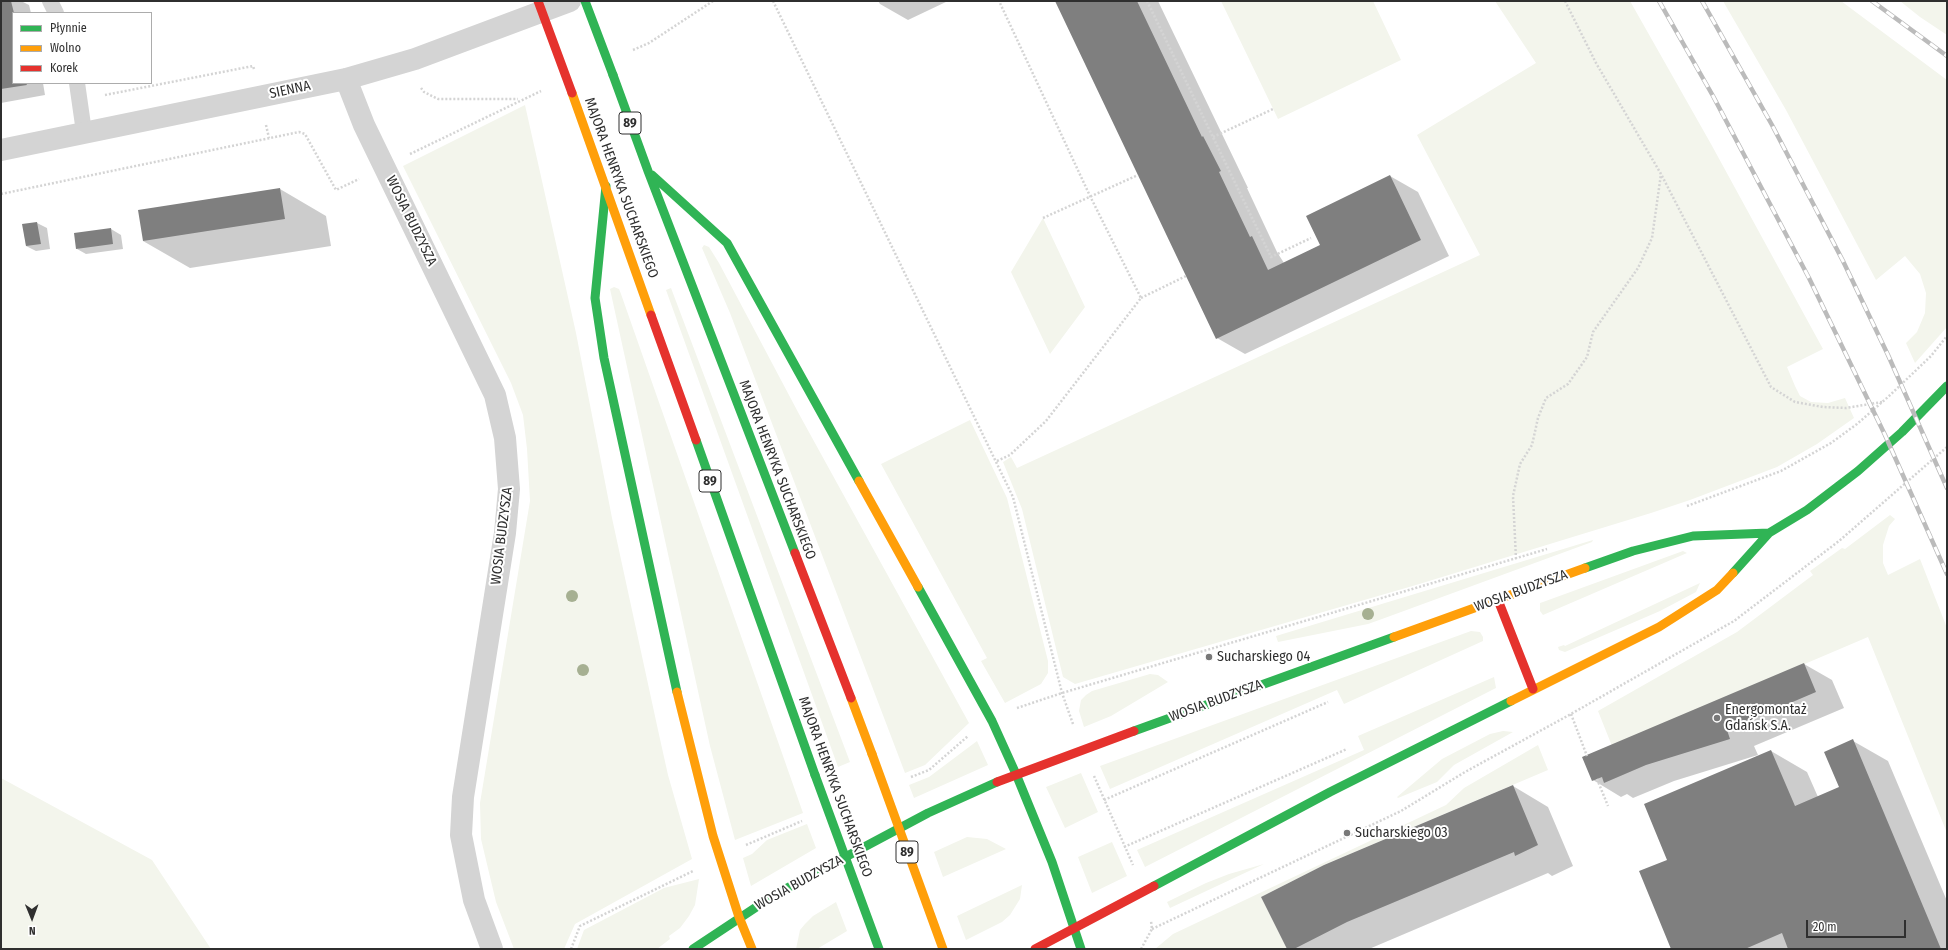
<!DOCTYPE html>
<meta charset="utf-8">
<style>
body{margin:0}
#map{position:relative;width:1948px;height:950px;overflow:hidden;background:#fff;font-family:"Fira Sans Condensed",sans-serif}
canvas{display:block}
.frame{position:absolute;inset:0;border:2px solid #2f2f2f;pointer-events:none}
.legend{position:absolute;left:12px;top:12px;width:140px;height:72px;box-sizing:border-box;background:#fff;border:1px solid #acacac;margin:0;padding:5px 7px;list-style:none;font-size:12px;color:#2f2f2f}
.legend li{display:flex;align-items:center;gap:8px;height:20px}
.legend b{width:20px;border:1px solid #acacac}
.north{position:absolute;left:12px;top:898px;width:40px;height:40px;-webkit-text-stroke:3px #fff;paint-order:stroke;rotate:179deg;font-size:11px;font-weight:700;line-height:16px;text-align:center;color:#2f2f2f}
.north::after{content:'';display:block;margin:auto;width:14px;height:18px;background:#2f2f2f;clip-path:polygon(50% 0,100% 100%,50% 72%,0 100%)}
.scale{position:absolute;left:1806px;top:920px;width:100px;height:18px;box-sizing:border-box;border:2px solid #2f2f2f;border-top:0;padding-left:5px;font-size:12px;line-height:14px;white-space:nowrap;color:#2f2f2f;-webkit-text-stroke:3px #fff;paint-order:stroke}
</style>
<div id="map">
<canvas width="1948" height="950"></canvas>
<div class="frame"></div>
<ul class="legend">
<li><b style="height:5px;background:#30b455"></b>Płynnie</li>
<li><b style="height:5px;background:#ff9f0a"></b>Wolno</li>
<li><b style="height:5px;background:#e5322d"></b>Korek</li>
</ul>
<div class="north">N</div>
<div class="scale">20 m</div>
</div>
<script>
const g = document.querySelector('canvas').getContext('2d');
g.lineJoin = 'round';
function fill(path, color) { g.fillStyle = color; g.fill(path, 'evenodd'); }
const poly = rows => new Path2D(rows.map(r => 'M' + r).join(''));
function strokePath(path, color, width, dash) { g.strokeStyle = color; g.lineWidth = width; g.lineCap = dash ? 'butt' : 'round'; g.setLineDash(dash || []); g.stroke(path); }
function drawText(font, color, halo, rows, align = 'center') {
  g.font = font + ' "Fira Sans Condensed",sans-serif'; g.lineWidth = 4; g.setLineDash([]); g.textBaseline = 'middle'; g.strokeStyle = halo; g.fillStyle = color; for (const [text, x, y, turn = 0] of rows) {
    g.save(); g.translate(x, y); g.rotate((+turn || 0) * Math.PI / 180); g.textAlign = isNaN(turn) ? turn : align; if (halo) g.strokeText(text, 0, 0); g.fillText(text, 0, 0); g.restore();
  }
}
fill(poly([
 [1221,1,1373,1,1401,60,1278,119],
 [1495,1,1630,1,1711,144,1823,349,1787,367,1795,386,1800,396,1811,402,1828,403,1845,398,1854,418,1817,444,1777,467,1690,500,1651,513,1416,585,1075,684,1063,677,1022,509,1003,462,1011,457,1017,468,1480,255,1417,135,1536,63],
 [1723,1,1841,1,1947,80,1947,327,1915,363,1906,343,1917,332,1925,313,1926,293,1920,274,1905,256,1876,280,1786,110],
 [1900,1,1947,1,1947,35,1920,17],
 [525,105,576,333,612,518,658,730,668,775,692,859,575,924,564,949,514,949,496,902,481,839,480,803,530,501,527,449,523,415,511,383,403,166],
 [1043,218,1085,307,1050,354,1011,272],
 [704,245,709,247,719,263,799,414,969,723,925,765,905,773,730,313,702,248],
 [614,287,619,289,621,294,803,813,735,840,710,746,610,289],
 [671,288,850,762,838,767,666,290],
 [970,420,1007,498,1048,661,1048,673,1041,684,1005,703,981,661,987,658,881,464],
 [1890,515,1895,519,1889,526,1883,545,1883,563,1888,575,1920,559,1947,628,1947,833,1868,637,1612,746,1598,711,1737,632,1813,575,1810,571,1842,548,1845,549],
 [1593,540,1592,542,1382,619,1368,624,1278,642,1276,636],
 [1683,551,1687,553,1543,615,1540,611,1540,603,1543,602],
 [1700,583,1696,592,1660,611,1565,652,1559,650,1558,647,1564,645,1565,646],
 [1471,631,1480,632,1483,637,1483,641,1344,704,1337,690,1110,789,1100,766],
 [1150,674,1158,675,1168,682,1111,716,1084,727,1079,711,1081,700,1086,695,1092,691],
 [1494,677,1496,688,1492,690,1145,867,1137,850,1364,750,1358,736],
 [1503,731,1513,732,1454,765,1437,782,1398,798,1397,797,1442,759,1490,734],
 [977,741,988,765,914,798,909,785,929,777],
 [1538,745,1548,770,1324,865,1261,897,1287,949,1155,949,1173,934,1446,805,1464,788],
 [1081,773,1098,812,1065,828,1046,787],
 [1,778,152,860,211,949,1,949],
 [807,824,816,848,751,886,743,858,752,854,767,840],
 [967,837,987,839,1006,849,943,877,934,852],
 [1112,842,1127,876,1092,893,1078,857],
 [1264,864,1170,908,1167,902,1206,883,1229,874],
 [699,879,695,905,689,916,680,928,669,936,670,939,657,949,577,949,584,930,664,888],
 [1022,885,1020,899,1010,915,1002,922,966,940,957,916],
 [836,902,847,931,817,949,796,949,800,930,805,924,813,916]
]), '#f3f5ec');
fill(poly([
 [1,1,21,1,29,5,31,13,13,13,13,83,43,83,45,95,1,103],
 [878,1,948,1,908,20,880,4],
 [1056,1,1158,1,1248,188,1247,188,1277,252,1284,263,1321,245,1390,176,1418,192,1449,256,1245,354,1217,338],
 [280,189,326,216,331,246,190,268,143,241],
 [37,223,47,228,50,249,36,251,26,246,23,225],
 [111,229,121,235,123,249,86,254,77,249],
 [1804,664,1832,680,1844,708,1754,746,1758,755,1674,781,1633,798,1627,794,1621,797,1593,780],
 [1853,741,1888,761,1947,901,1947,949,1672,949,1668,860,1771,751,1807,772,1818,797,1840,788],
 [1513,786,1548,807,1573,866,1552,876,1548,873,1369,949,1288,949]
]), '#0003');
fill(poly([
 [1,1,11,1,14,13,13,83,26,83,27,85,1,89],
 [1055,1,1137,1,1202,137,1203,136,1221,171,1219,172,1250,237,1252,236,1268,270,1320,245,1306,216,1390,175,1421,240,1216,339],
 [280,188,285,219,143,241,138,210],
 [37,222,41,244,26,246,22,224],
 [111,228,113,244,76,249,74,233],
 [1804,663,1816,692,1727,730,1730,739,1646,765,1604,783,1602,777,1592,781,1582,757],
 [1853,739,1941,949,1788,949,1782,933,1745,949,1671,949,1639,871,1667,860,1644,804,1771,750,1795,806,1839,787,1824,752],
 [1513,785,1538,845,1515,856,1514,852,1347,922,1294,949,1287,949,1261,897,1324,865]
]), '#7f7f7f');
strokePath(poly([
 [773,1,1013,497,1062,693,1073,724],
 [1147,1,1271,257,1311,238],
 [1565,1,1596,63,1661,174,1771,387,1795,402,1823,407,1846,408,1882,402],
 [633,50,649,43,713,1],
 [421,88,424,92,438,99,518,99],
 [105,95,253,66,254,69],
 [266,125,269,138],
 [1213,137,1273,109],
 [410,154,541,91],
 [1,194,299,132,305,134,336,190,359,179],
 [1043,218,1138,175],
 [1141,298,1186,276],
 [997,461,1010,455,1046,421,1141,298,1090,196,999,1],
 [1687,506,1781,471,1831,443,1857,424,1888,397,1931,356,1947,336],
 [1516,559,1513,496,1520,464,1532,445,1538,418,1546,398,1568,384,1587,357,1593,332,1638,268,1652,238,1661,174],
 [1017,708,1062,693,1547,549],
 [1571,714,1587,756],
 [1094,776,1133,865],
 [911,777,929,770,968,736],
 [1597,779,1608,806],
 [1104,800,1328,702],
 [746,845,802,821],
 [1124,847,1347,749],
 [1152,929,1401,811,1465,772,1571,714,1734,621,1839,541,1947,447],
 [571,949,580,926,693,871],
 [1141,949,1152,929,1151,921]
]), '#d4d4d4', 2.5, [2, 2]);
strokePath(poly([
 [50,1,56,13],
 [77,83,84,132]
]), '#d4d4d4', 16);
strokePath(poly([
 [346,79,364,125,495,395,505,438,509,489,505,533,463,797,461,835,474,900,492,949],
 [1,150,346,79,415,59,570,1]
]), '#d4d4d4', 22);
strokePath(poly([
 [613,75,648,171,795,553],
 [652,175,727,243,859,481],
 [606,186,595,298,604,358,677,692],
 [696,440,815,775],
 [1585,568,1633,551,1693,536,1769,533],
 [1733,573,1769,533,1807,510,1858,471,1902,432,1947,386],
 [918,587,992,721,1016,774],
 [1134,731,1394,637],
 [1016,774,1052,862,1081,949],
 [1154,886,1330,792,1511,701],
 [693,949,776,894,928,813,997,782]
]), '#30b455', 9);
strokePath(poly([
 [572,93,651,315],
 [859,481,918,587],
 [1394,637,1585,568],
 [677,692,713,836,739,917],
 [851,698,872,754],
 [1511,701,1659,627,1717,590,1733,573],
 [739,917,752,949]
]), '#ff9f0a', 9);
strokePath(poly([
 [651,315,696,440],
 [795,553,851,698],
 [1498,600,1533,689],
 [997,782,1134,731],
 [1035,949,1154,886]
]), '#e5322d', 9);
const rail = poly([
 [1659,1,1713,96,1809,278,1885,435,1947,574],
 [1702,1,1772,125,1843,261,1888,355,1947,488],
 [1872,1,1947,56]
]);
strokePath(rail, '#bbb', 4.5);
strokePath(rail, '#fff', 3, [9]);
strokePath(poly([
 [585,1,613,75],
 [815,775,879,949]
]), '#30b455', 9);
strokePath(poly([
 [872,754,943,949]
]), '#ff9f0a', 9);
strokePath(poly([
 [538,1,572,93]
]), '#e5322d', 9);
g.fillStyle = '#a6b092';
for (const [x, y] of [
 [572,596],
 [1368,614],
 [583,670]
]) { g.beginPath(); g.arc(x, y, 6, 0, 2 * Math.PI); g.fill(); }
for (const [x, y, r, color] of [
 [1209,657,4,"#787878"],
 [1717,718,4,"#787878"],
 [1347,833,4,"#787878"]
]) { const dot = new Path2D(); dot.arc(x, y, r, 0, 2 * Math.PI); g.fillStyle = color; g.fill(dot); strokePath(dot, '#fff', 1.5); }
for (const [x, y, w] of [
 [630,123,22],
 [710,481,22],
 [907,852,22]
]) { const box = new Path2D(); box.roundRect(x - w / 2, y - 11, w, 22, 3); g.fillStyle = '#fff'; g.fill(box); strokePath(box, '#2f2f2f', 1); }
drawText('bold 13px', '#2f2f2f', null, [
 ["89",630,123],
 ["89",710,481],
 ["89",907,852]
]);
drawText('14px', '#2f2f2f', '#fff', [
 ["SIENNA",290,90,-12],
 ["MAJORA HENRYKA SUCHARSKIEGO",621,188,70],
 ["WOSIA BUDZYSZA",411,221,64],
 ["MAJORA HENRYKA SUCHARSKIEGO",777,470,69],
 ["WOSIA BUDZYSZA",502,536,-83],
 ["WOSIA BUDZYSZA",1521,591,-20],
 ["WOSIA BUDZYSZA",1216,701,-20],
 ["MAJORA HENRYKA SUCHARSKIEGO",835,787,70],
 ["WOSIA BUDZYSZA",799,883,-29]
]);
drawText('14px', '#2f2f2f', '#fff', [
 ["Sucharskiego 04",1217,657],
 ["Energomontaż",1725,710],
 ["Gdańsk S.A.",1725,726],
 ["Sucharskiego 03",1355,833]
], 'left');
</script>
